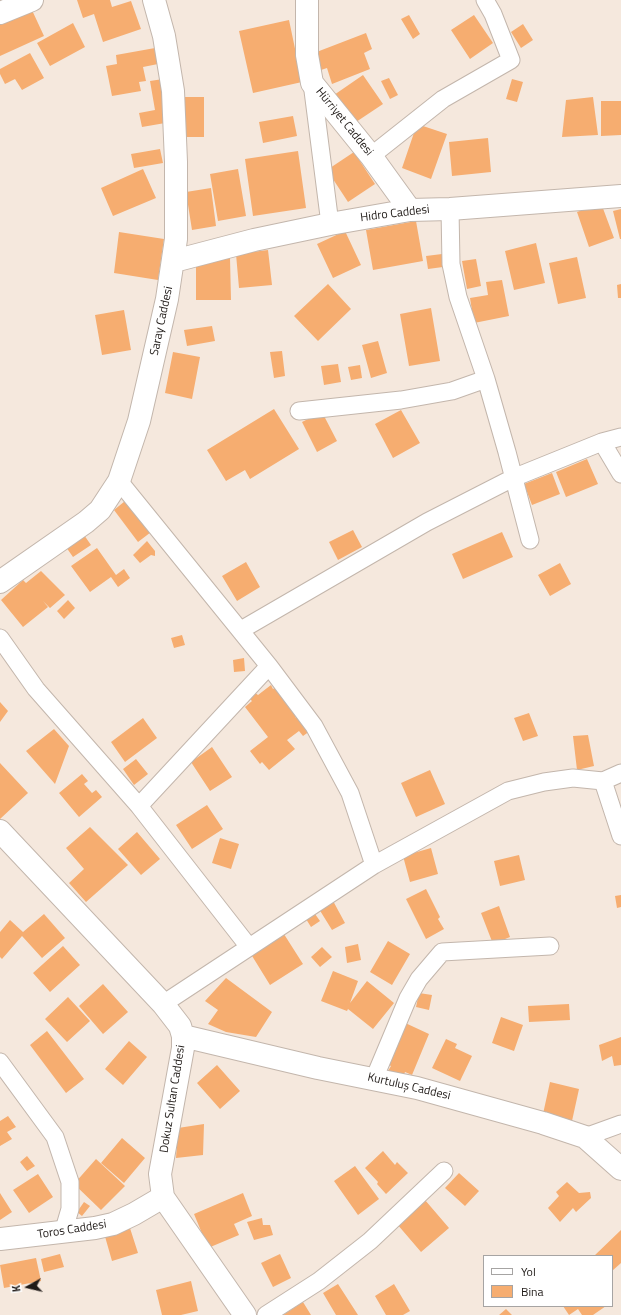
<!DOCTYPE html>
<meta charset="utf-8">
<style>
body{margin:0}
#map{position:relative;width:621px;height:1315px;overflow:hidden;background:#f5e8dd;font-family:"Titillium Web",sans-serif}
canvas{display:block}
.legend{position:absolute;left:483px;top:1255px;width:130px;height:52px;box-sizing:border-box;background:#fff;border:1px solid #a6a4a3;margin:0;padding:5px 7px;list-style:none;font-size:12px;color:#201b18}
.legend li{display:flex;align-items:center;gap:8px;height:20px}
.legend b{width:20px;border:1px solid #a6a4a3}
.north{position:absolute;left:8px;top:1267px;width:40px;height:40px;-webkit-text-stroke:3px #fff;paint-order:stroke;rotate:262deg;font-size:11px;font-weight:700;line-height:16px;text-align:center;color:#201b18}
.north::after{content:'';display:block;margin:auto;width:14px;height:18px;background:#201b18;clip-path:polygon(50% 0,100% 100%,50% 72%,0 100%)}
</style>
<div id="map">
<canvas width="621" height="1315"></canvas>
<ul class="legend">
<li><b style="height:5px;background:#fff"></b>Yol</li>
<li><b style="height:11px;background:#f6ad70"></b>Bina</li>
</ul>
<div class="north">K</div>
</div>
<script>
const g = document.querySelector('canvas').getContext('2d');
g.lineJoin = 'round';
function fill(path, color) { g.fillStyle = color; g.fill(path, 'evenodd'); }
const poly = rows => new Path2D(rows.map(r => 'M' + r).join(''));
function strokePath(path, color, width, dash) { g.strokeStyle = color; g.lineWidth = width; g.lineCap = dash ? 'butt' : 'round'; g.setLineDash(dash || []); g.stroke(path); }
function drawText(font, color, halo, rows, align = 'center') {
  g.font = font + ' "Titillium Web",sans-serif'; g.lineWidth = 3; g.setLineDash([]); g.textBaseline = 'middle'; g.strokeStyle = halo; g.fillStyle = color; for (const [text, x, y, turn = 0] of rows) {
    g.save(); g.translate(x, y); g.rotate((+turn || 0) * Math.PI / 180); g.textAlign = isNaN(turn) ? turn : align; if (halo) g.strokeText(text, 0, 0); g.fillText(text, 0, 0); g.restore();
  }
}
fill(poly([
 [77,0,110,0,112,7,131,1,141,29,103,42,94,14,83,18],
 [31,8,44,36,0,56,0,23],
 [409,15,420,34,413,39,401,19],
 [474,15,493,43,470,59,451,30],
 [289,20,302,82,253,93,239,31],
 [73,23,85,47,50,66,37,43],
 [523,24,533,40,521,48,511,32],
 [366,33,372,49,364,53,370,69,332,84,327,68,321,70,314,53],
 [155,48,158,64,143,67,146,81,139,82,141,91,112,96,106,66,117,64,116,55],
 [30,53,44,78,22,90,15,79,5,84,0,74,0,69],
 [363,75,383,104,353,124,334,95],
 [389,78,398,95,390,99,381,81],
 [163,79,171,122,142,127,139,113,155,110,150,81],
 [512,79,523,82,517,102,506,99],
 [182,97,204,97,204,137,183,137],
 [593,97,598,135,562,137,566,100],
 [601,101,621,101,621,135,601,136],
 [293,116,297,136,263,143,259,122],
 [417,124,447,134,431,179,402,168],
 [488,138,491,172,452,176,449,142],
 [160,149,163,163,134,168,131,154],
 [298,151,306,208,253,216,245,159],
 [354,152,375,184,348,202,327,170],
 [143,169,156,198,113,216,101,188],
 [238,169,246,216,218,221,210,174],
 [211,188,216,226,192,230,186,192],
 [601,203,614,238,589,247,577,212],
 [621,209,621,239,620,239,613,211],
 [416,221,423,261,373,270,366,230],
 [345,231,361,265,333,278,317,244],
 [119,232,164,239,158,280,114,273],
 [536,243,545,283,514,290,505,251],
 [268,250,272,285,239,288,236,254],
 [442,254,443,267,428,269,426,256],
 [577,257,586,298,558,304,549,263],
 [230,258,231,300,196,300,196,259],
 [476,259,481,286,467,289,462,261],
 [502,280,509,316,474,323,470,298,488,295,486,282],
 [328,284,351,309,318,341,294,316],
 [621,284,621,298,618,298,617,285],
 [431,308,440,361,409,366,400,314],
 [124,310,131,350,102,355,95,315],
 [212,326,215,341,187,346,184,330],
 [378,341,387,373,371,378,362,345],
 [282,351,285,376,274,378,270,352],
 [173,352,200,357,192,399,165,393],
 [338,364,341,382,324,385,321,366],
 [360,365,362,378,351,380,348,367],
 [274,409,299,449,250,479,245,470,226,481,207,450],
 [401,410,420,443,393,458,375,424],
 [322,412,337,441,317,452,302,422],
 [587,459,598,484,566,497,556,472],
 [552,473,560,494,532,505,524,484],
 [130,497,155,529,138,542,114,510],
 [353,530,362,547,338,560,329,542],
 [502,532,513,557,463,579,452,554],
 [84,535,91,545,73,557,66,547],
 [147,541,155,551,155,556,151,555,140,563,133,555],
 [97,548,116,575,124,569,130,578,118,587,111,577,90,592,71,566],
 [246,562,260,587,237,601,222,576],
 [560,563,571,584,550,596,538,575],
 [41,571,65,595,50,608,43,601,48,607,23,627,1,600,23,580,26,583],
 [68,600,75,608,64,619,57,611],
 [182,635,185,645,174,648,171,638],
 [244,658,245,671,234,672,233,660],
 [271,685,273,689,276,687,292,708,296,718,300,716,310,731,303,736,299,731,287,740,295,749,269,770,262,762,260,764,250,751,268,737,245,707,252,701,249,698,254,692,258,695],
 [0,702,8,711,0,722],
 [529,713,538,736,523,741,514,718],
 [143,718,157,738,125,762,111,742],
 [54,729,69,746,55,784,26,751],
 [588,735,594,766,577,770,573,736],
 [212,747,232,777,210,791,191,762],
 [136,759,148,774,134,785,123,769],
 [0,763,28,793,0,819],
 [430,770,445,804,416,817,401,783],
 [82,774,88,781,84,784,92,793,96,790,102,797,79,817,59,793],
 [207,805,223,829,192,849,176,825],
 [90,827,128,865,86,902,69,883,84,869,66,848],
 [137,832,160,859,141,875,118,849],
 [220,838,239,844,231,869,212,863],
 [431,848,438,874,410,882,403,856],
 [519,855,525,880,500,886,494,861],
 [426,889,440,917,438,919,444,929,426,939,406,899],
 [621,895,621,907,617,908,615,896],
 [332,899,345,923,332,930,319,909],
 [499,906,510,937,493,944,481,913],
 [44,914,65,938,42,958,22,936,2,959,0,957,0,932,10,920,23,932],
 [315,914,320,921,311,927,306,919],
 [282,931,303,964,270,985,249,951],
 [388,941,410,954,392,985,370,972],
 [358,944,361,960,347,963,345,947],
 [63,946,80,965,50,992,33,973],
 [322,947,332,957,320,967,311,957],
 [333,971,358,981,350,1003,367,981,394,1003,373,1029,348,1009,347,1011,321,1001],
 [226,978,272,1012,256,1037,226,1032,208,1024,218,1010,205,1001],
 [103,984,128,1012,103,1034,79,1006],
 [419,993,432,995,429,1010,416,1007],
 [68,997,90,1021,67,1042,45,1019],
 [569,1004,570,1020,529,1022,528,1006],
 [501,1017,523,1025,514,1051,492,1043],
 [401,1021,429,1034,412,1075,405,1072,403,1077,388,1071,391,1066,383,1062],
 [47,1031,84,1079,66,1093,30,1045],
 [621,1037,621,1065,614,1066,612,1056,602,1061,599,1045],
 [446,1039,457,1044,455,1048,472,1056,460,1081,432,1068],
 [129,1041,147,1057,123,1085,105,1069],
 [217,1065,240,1091,220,1109,197,1083],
 [550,1082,579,1089,572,1121,543,1114],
 [8,1116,16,1127,7,1132,12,1139,0,1146,0,1121],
 [204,1124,203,1155,176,1158,178,1128],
 [122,1138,145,1158,124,1183,101,1163],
 [383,1151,395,1165,397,1162,408,1173,386,1194,377,1184,378,1182,365,1168],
 [27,1156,35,1166,27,1171,20,1162],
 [96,1159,125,1186,101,1210,74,1184],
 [355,1166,379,1199,358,1215,334,1181],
 [459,1173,479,1191,465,1206,445,1188],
 [38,1174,53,1197,29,1213,13,1190],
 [567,1182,579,1193,590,1192,591,1198,576,1212,573,1208,560,1222,548,1208,559,1196,556,1192],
 [0,1193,12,1212,0,1220],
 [243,1193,252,1216,234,1224,239,1235,208,1248,194,1214],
 [425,1200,449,1228,421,1252,397,1224],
 [84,1202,90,1206,82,1216,77,1212],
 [262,1218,263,1225,270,1225,273,1235,254,1240,247,1222],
 [129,1225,138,1253,112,1261,104,1233],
 [621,1230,621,1263,612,1271,612,1256,594,1256],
 [60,1254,64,1267,44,1272,41,1259],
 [280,1254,291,1278,273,1287,261,1263],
 [36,1258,41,1281,4,1288,0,1265],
 [191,1281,198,1311,181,1315,162,1315,156,1290],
 [338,1284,358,1315,336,1315,323,1293],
 [394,1284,410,1311,403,1315,386,1315,375,1296],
 [303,1302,311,1315,283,1315],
 [563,1306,606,1306,593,1315,582,1315,578,1309,569,1315],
 [506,1309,512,1315,499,1315]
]), '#f6ad70');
const minor = poly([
 [312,83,330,224],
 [371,156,443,99,511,60,493,14,485,0],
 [450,209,451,264,458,297,486,379,507,452,530,540],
 [299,411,401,400,452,391,486,379],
 [602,442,621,474],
 [119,481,269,666,314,726,350,793,374,865],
 [241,630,427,522,513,478,602,442,621,437],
 [0,638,36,689,139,806,249,947],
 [603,781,621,836],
 [139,806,269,666],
 [163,1004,374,865,508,791,544,782,573,778,603,781,621,773],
 [0,1062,55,1137,70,1182,70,1209,63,1233],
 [374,1079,408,998,419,979,442,952,550,946],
 [585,1137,621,1124],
 [266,1315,319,1281,370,1241,444,1171]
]);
const tertiary = poly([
 [307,0,307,55,312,83,371,156,410,210],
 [0,13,32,0],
 [174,261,254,240,330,224,410,210,450,209,621,196],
 [0,582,86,522,100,510,119,481,139,421,167,299,176,239,176,162,173,91,164,36,154,0],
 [0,831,163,1004,180,1026,183,1036,183,1048,160,1174,163,1197,245,1315],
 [183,1036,318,1068,417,1088,543,1123,585,1137,621,1169],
 [0,1239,95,1228,113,1224,134,1214,163,1197]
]);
strokePath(minor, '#c3b6ac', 19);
strokePath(tertiary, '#c3b6ac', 24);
strokePath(minor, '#fff', 17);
strokePath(tertiary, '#fff', 22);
drawText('12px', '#201b18', '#fff', [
 ["Hürriyet Caddesi",344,122,51],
 ["Hidro Caddesi",395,214,-7],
 ["Saray Caddesi",162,321,-78],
 ["Kurtuluş Caddesi",409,1087,13],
 ["Dokuz Sultan Caddesi",173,1099,-81],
 ["Toros Caddesi",72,1230,-9]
]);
</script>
